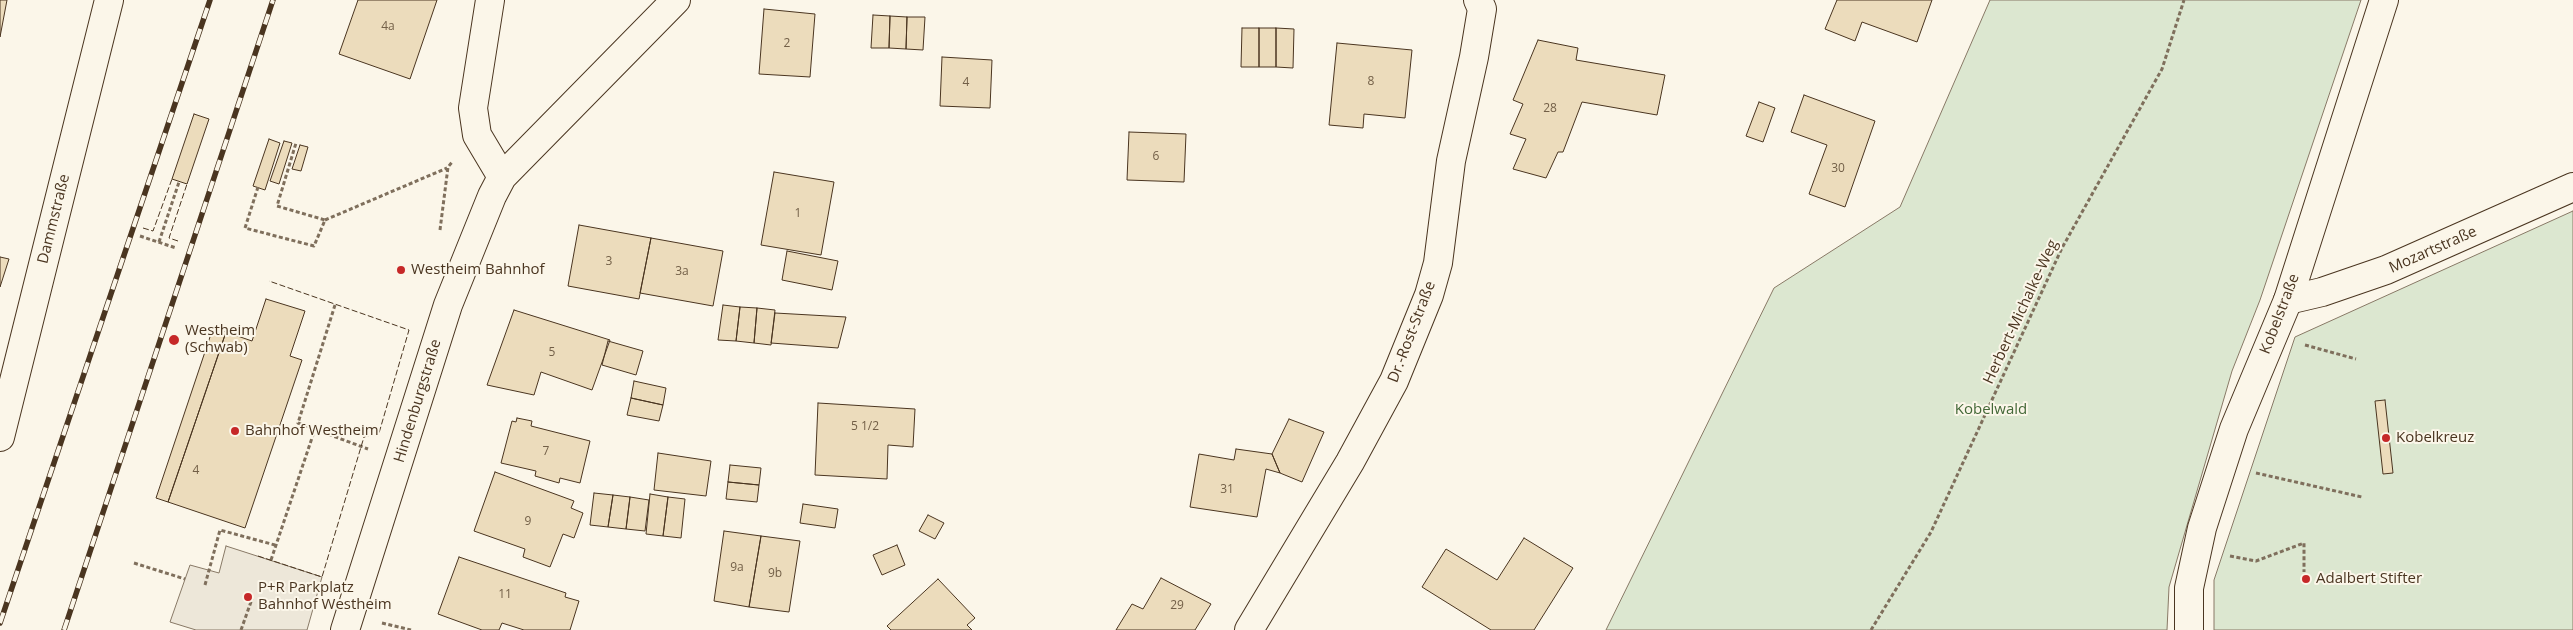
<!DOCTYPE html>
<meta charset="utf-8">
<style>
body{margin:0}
canvas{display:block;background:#fbf6e9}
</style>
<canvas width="2573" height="630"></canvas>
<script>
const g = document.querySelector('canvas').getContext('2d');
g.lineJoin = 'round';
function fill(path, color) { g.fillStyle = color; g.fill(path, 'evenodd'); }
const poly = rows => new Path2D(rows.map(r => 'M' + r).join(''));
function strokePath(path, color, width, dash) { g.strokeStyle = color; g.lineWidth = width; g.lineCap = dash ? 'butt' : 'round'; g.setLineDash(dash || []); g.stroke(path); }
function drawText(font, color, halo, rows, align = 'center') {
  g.font = font + ' "Open Sans",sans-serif'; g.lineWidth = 4; g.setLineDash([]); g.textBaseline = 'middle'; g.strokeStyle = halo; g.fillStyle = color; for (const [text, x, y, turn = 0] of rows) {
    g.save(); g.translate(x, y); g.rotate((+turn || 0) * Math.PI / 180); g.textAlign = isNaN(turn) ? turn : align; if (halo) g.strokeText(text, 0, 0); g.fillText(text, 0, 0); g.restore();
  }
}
const green = poly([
 [1990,0,2361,0,2260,300,2232,371,2169,587,2167,630,1606,630,1774,288,1900,207,1990,0],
 [2573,211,2573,630,2214,630,2214,580,2295,337,2573,211]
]);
fill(green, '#dce7d0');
strokePath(green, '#887966', 1);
const parking = poly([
 [226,546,322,577,307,630,196,630,170,622,190,565,219,573,226,546]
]);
fill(parking, '#ede7d9');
strokePath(parking, '#887966', 1);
const building = poly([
 [0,0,7,0,0,37,0,0],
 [358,0,437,0,410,79,339,54,358,0],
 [1837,0,1932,0,1917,42,1862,22,1855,41,1825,29,1837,0],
 [764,9,815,14,810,77,759,74,764,9],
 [873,15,890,16,889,48,871,48,873,15],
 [890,16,907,17,906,49,889,48,890,16],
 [907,17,925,17,923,50,906,49,907,17],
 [1242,28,1259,28,1259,67,1241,67,1242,28],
 [1259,28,1276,28,1276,67,1259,67,1259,28],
 [1276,28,1294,29,1293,68,1276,67,1276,28],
 [1538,40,1578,48,1576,60,1665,75,1657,115,1582,102,1563,152,1558,152,1546,178,1513,169,1526,139,1510,134,1523,104,1513,100,1538,40],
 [1337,43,1412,50,1405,118,1364,114,1363,128,1329,125,1337,43],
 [942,57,992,60,990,108,940,106,942,57],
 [1804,95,1875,121,1845,207,1809,194,1827,145,1791,132,1804,95],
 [1759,102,1775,108,1763,142,1746,136,1759,102],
 [194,114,209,119,187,184,172,179,194,114],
 [1129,132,1186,134,1184,182,1127,180,1129,132],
 [269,139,280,143,265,190,253,186,269,139],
 [284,141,292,143,279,184,270,181,284,141],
 [300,145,308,147,301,171,292,169,300,145],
 [774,172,834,182,821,255,761,245,774,172],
 [579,225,651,238,639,299,568,286,579,225],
 [651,238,723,251,713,306,640,293,651,238],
 [787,251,838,261,832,290,782,280,787,251],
 [0,257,9,259,0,287,0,257],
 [266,299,305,311,290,356,302,360,245,528,168,502,226,332,252,341,266,299],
 [723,305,740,307,736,341,718,340,723,305],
 [740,307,757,308,754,343,736,341,740,307],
 [757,308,775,310,771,345,754,343,757,308],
 [514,310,610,340,592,390,541,372,534,395,487,385,514,310],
 [775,313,846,317,838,348,771,343,775,313],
 [213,328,226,332,168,502,156,498,213,328],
 [608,341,643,351,636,375,602,365,608,341],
 [634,381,666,388,663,405,631,398,634,381],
 [631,398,663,405,659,421,627,415,631,398],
 [2385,400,2393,473,2383,474,2375,401,2385,400],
 [818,403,915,409,913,447,888,445,887,479,815,475,818,403],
 [517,418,532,421,531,426,590,441,580,483,560,478,559,483,535,476,536,471,501,463,512,421,516,422,517,418],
 [1289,419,1324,432,1302,482,1280,473,1272,454,1289,419],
 [1236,449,1272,454,1280,473,1266,469,1257,517,1190,507,1199,454,1234,460,1236,449],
 [658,453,711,461,706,496,654,490,658,453],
 [730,465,761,468,759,485,728,482,730,465],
 [495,472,574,501,571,508,583,513,574,538,563,534,550,567,523,557,525,549,474,531,495,472],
 [728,482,759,485,757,502,726,499,728,482],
 [594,493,613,495,608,527,590,525,594,493],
 [650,494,668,497,663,536,646,534,650,494],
 [613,495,630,497,626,529,608,527,613,495],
 [630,497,649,500,645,531,626,529,630,497],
 [668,497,685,499,681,538,663,536,668,497],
 [803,504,838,509,835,528,800,523,803,504],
 [928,515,944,523,935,539,919,531,928,515],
 [724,531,761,536,749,607,714,601,724,531],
 [761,536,800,541,789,612,749,607,761,536],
 [1524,538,1573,568,1534,630,1491,630,1422,587,1446,549,1497,580,1524,538],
 [897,545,905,565,882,575,873,555,897,545],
 [459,557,566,593,565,597,579,601,570,630,524,630,502,623,499,630,482,630,438,614,459,557],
 [1161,578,1211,604,1195,630,1116,630,1132,604,1143,609,1161,578],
 [938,579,975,618,967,625,972,630,891,630,887,626,938,579]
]);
fill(building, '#ecdcbc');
strokePath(building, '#4a3520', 1);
const minor = poly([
 [490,0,473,108,477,135,502,177],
 [2288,300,2322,292,2386,270,2573,187],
 [0,437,109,0],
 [345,630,448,305,492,196,502,177,676,0],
 [1249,630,1350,462,1394,381,1429,295,1438,263,1451,161,1474,57,1482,9,1478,0]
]);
const tertiary = poly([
 [2189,630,2189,588,2202,528,2234,429,2288,300,2384,0]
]);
strokePath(minor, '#4a3520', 30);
strokePath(tertiary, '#4a3520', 30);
strokePath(poly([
 [258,187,245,228,314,246,325,220,277,206,296,143],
 [325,220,447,168],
 [440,230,448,167,453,161],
 [140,236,176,248],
 [159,242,179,182],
 [335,305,298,423,368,449],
 [2305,345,2356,359],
 [2256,473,2362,497],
 [2230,556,2256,561,2304,543,2304,572],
 [271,560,315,429],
 [134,563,185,579],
 [205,585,220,530,275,545],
 [382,623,411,630],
 [241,630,252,599],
 [1871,630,1931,532,2062,248,2162,69,2184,0]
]), '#7f6f5c', 3, [4, 2.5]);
strokePath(minor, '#fbf6e9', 28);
strokePath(tertiary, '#fbf6e9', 28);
const rail = poly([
 [0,623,210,0],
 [64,630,273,0]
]);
strokePath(rail, '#4a3520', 5.5);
strokePath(rail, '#fbf6e9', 4, [11]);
strokePath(poly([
 [143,228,153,231,172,179],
 [178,241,169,238,187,184],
 [258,556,322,577,364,437,379,433,409,330,269,281]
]), '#4a3520', 1, [6, 2.5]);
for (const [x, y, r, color] of [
 [401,270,5,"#c62828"],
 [174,340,6,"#c62828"],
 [235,431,5,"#c62828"],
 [2386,438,5,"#c62828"],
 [2306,579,5,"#c62828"],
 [248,597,5,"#c62828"]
]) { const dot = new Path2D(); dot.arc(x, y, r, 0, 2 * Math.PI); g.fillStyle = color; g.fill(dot); strokePath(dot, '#fbf6e9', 2); }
drawText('12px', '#725f47', null, [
 ["4a",388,27],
 ["2",787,44],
 ["8",1371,82],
 ["4",966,83],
 ["28",1550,109],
 ["6",1156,157],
 ["30",1838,169],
 ["1",798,214],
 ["3",609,262],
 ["3a",682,272],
 ["5",552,353],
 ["5 1/2",865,427],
 ["7",546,452],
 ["4",196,471],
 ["31",1227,490],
 ["9",528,522],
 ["9a",737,568],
 ["9b",775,574],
 ["11",505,595],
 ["29",1177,606]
]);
drawText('15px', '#4a3520', '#fbf6e9', [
 ["Dammstraße",54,219,-76],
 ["Mozartstraße",2433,250,-24],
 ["Herbert-Michalke-Weg",2021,312,-65],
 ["Kobelstraße",2280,314,-69],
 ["Dr.-Rost-Straße",1412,332,-69],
 ["Hindenburgstraße",418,401,-73]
]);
drawText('15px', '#4a3520', '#fbf6e9', [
 ["Westheim Bahnhof",411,270],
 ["Westheim",185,331],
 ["(Schwab)",185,348],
 ["Bahnhof Westheim",245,431],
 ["Kobelkreuz",2396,438],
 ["Adalbert Stifter",2316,579],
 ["P+R Parkplatz",258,588],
 ["Bahnhof Westheim",258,605]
], 'left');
drawText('15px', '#436837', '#fbf6e9', [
 ["Kobelwald",1991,410]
]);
</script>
